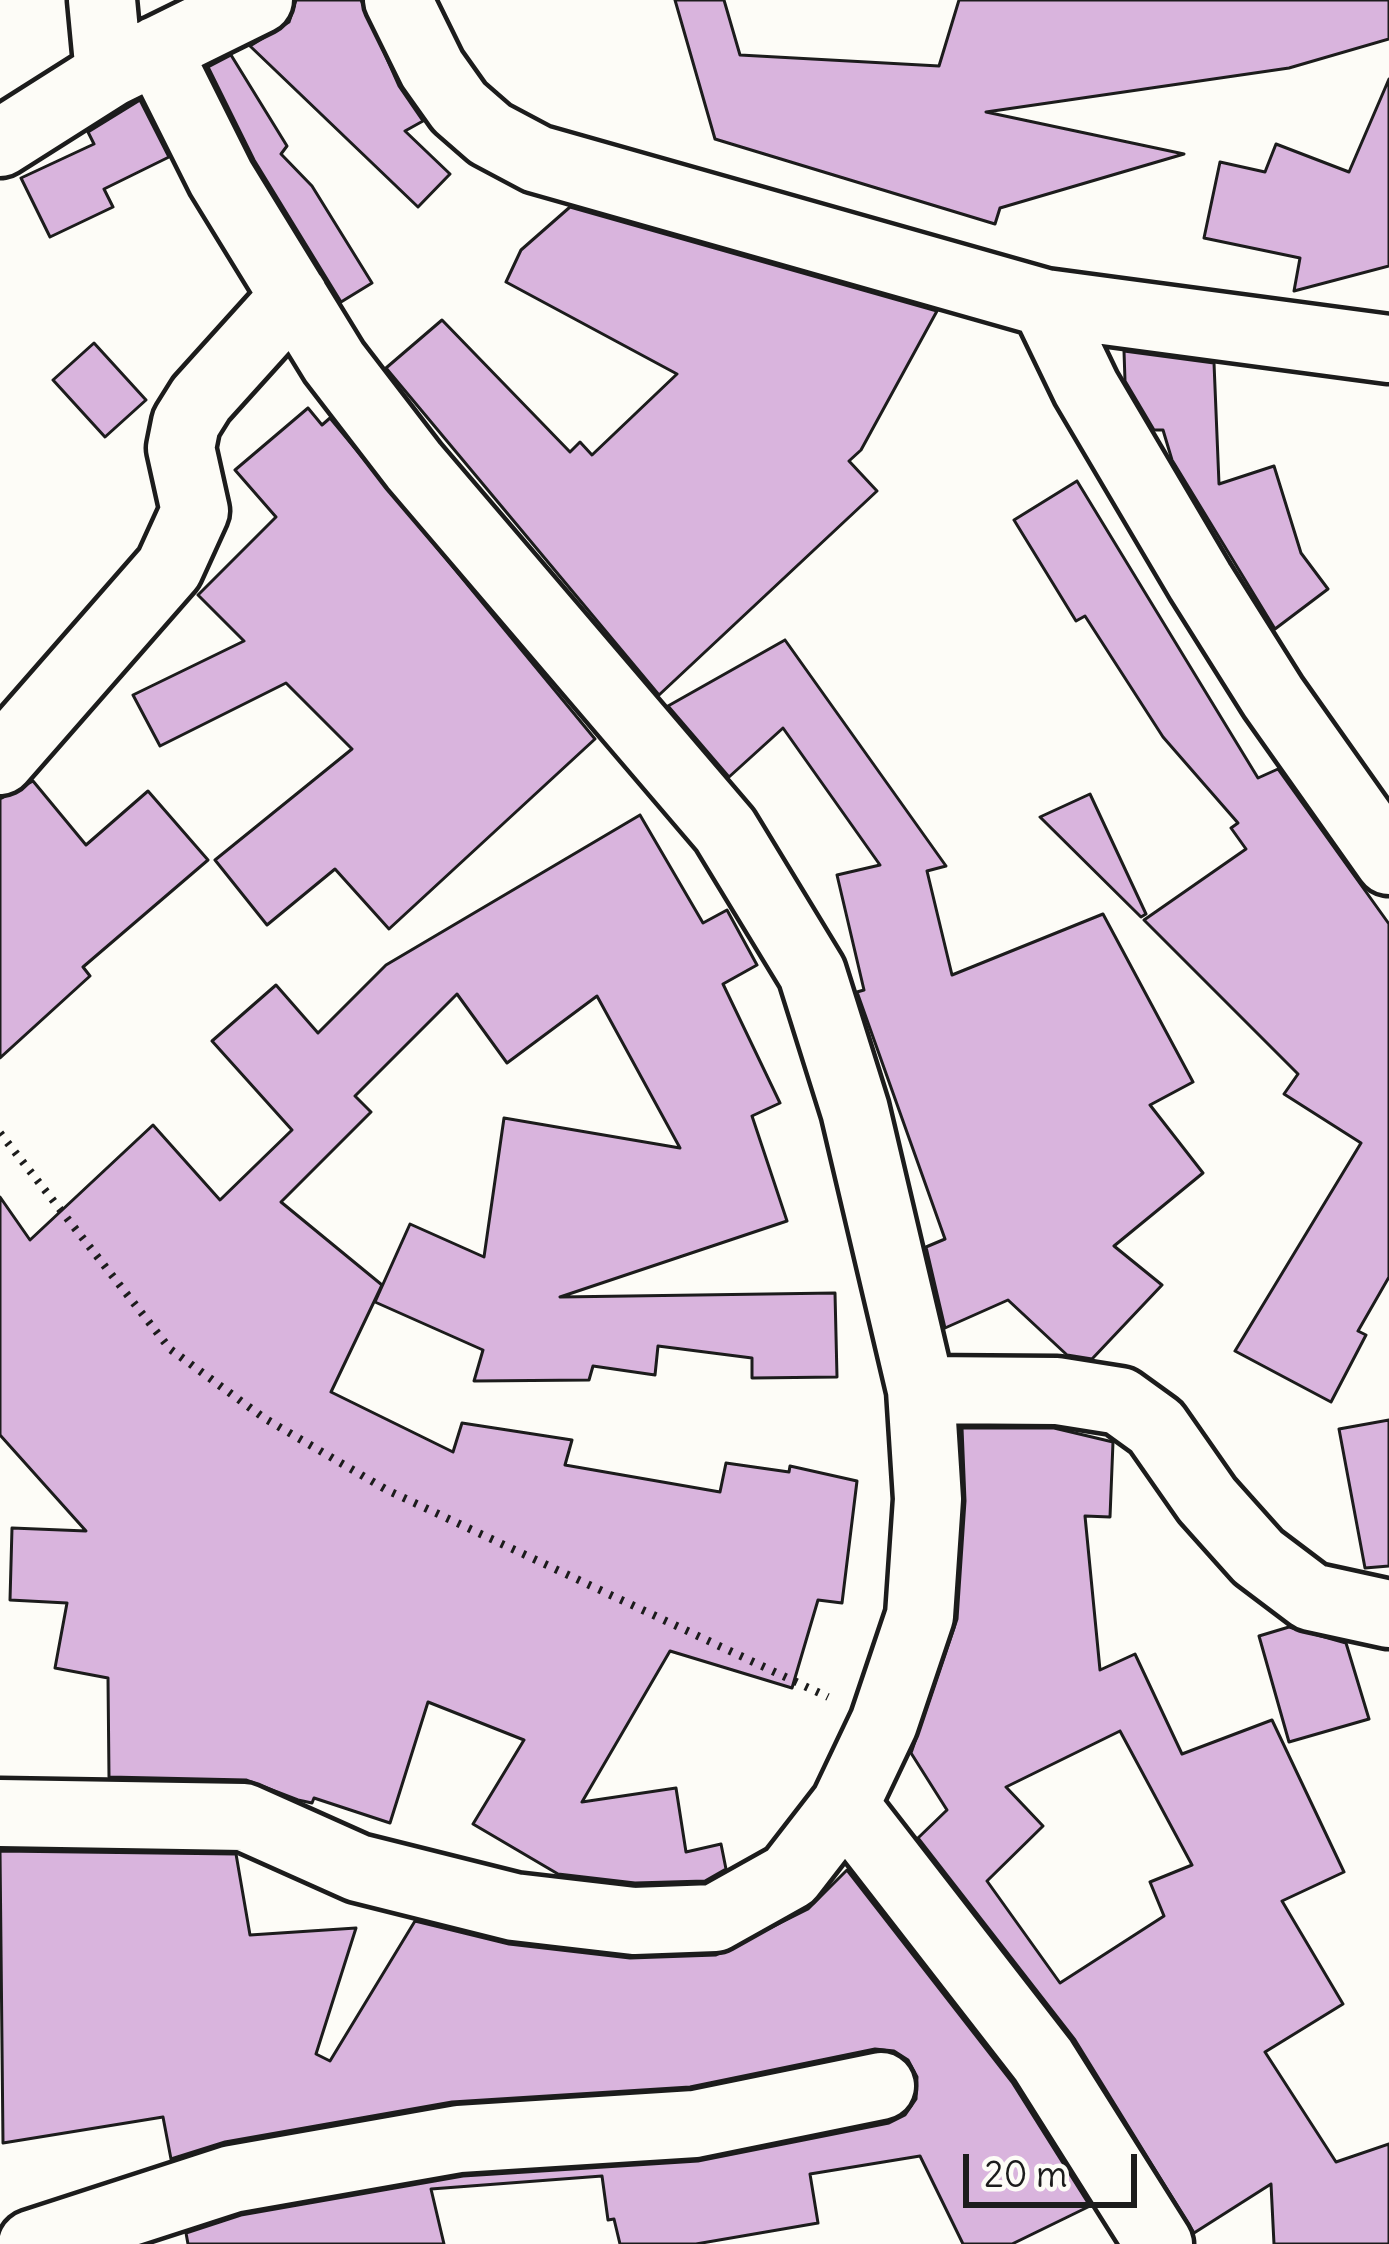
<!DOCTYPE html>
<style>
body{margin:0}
#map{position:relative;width:1389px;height:2244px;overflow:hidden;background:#fdfcf7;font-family:Delius,sans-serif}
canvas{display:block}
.scale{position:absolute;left:963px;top:2154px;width:174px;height:54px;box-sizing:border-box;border:6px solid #1c1c1c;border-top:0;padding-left:15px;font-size:36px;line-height:42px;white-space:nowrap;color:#1c1c1c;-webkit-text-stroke:9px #fdfcf7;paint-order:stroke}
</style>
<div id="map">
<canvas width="1389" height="2244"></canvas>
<div class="scale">20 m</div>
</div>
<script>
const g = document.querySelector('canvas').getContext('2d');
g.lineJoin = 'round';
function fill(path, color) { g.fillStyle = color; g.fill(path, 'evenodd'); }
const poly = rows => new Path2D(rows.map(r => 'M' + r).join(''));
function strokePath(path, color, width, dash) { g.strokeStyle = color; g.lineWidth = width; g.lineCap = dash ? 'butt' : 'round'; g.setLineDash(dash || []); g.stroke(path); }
const building = poly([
 [296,0,361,0,399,86,423,121,405,131,450,174,418,207,250,46,289,22,296,0],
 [675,0,724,0,740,55,939,66,959,0,1389,0,1389,39,1289,68,986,112,1184,154,1000,208,995,224,715,139,675,0],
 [231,55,287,146,281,154,312,186,372,283,341,302,254,160,208,67,231,55],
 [1389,79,1389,266,1294,291,1300,258,1204,238,1220,162,1265,172,1276,144,1349,172,1389,79],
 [140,100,169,157,104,189,113,207,50,237,21,178,94,144,88,132,140,100],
 [570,207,937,311,861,450,849,461,877,491,659,695,386,368,442,320,570,452,580,442,592,455,677,374,506,282,521,250,570,207],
 [94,343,146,400,105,437,53,380,94,343],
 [1124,351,1214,363,1219,484,1274,466,1301,553,1328,589,1275,629,1172,460,1163,430,1154,430,1125,381,1124,351],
 [308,408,322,425,330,418,595,739,389,929,335,869,267,925,215,860,352,749,286,683,160,746,133,695,244,641,198,595,276,517,235,470,308,408],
 [1077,481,1258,778,1278,769,1389,924,1389,1277,1358,1331,1366,1335,1331,1402,1235,1351,1361,1143,1284,1094,1298,1074,1144,920,1246,849,1231,828,1238,823,1163,737,1085,616,1076,621,1014,520,1077,481],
 [785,640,946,866,927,871,952,975,1103,914,1193,1082,1150,1105,1203,1173,1114,1246,1162,1285,1092,1359,1067,1355,1008,1300,945,1328,926,1247,945,1239,857,992,864,990,837,875,880,865,783,728,729,777,668,706,785,640],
 [33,781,86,845,148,791,208,860,83,967,90,976,0,1058,0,799,33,781],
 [1090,794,1146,914,1141,917,1040,817,1090,794],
 [640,815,703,923,727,910,757,965,723,984,780,1103,752,1116,787,1221,560,1297,835,1293,837,1377,752,1378,752,1358,658,1346,655,1375,593,1366,589,1380,474,1381,483,1350,375,1302,410,1224,484,1257,504,1118,680,1148,597,996,507,1063,457,994,355,1096,371,1112,281,1202,382,1285,331,1392,453,1452,462,1423,572,1440,565,1465,720,1492,726,1463,789,1472,790,1466,857,1481,842,1603,818,1600,792,1688,670,1651,582,1802,676,1788,686,1852,721,1844,726,1869,705,1881,635,1883,558,1874,473,1824,524,1740,428,1702,390,1823,314,1798,312,1803,298,1800,246,1780,109,1777,108,1678,55,1668,67,1603,10,1600,12,1528,86,1531,0,1435,0,1197,30,1240,153,1125,220,1200,292,1130,212,1041,276,985,318,1033,386,965,640,815],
 [1389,1420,1389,1566,1365,1568,1339,1429,1389,1420],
 [962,1428,1054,1428,1113,1442,1110,1517,1085,1516,1100,1670,1135,1654,1182,1754,1272,1720,1344,1872,1282,1901,1343,2004,1265,2052,1336,2162,1389,2144,1389,2244,1274,2244,1271,2184,1194,2233,1075,2040,918,1838,947,1810,911,1753,957,1619,965,1501,962,1428],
 [1120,1731,1192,1865,1150,1882,1164,1916,1060,1983,987,1881,1043,1826,1006,1787,1120,1731],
 [1289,1627,1346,1643,1369,1719,1289,1742,1259,1636,1289,1627],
 [0,1851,236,1854,250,1935,356,1928,316,2054,330,2061,415,1921,509,1944,630,1958,716,1955,808,1909,847,1870,1012,2082,1090,2206,1012,2244,963,2244,920,2156,810,2174,818,2223,696,2244,620,2244,614,2219,608,2220,602,2176,431,2189,444,2244,188,2244,186,2233,241,2215,463,2176,698,2161,889,2123,905,2115,916,2099,917,2077,908,2060,894,2051,875,2049,690,2087,452,2102,225,2142,171,2159,163,2117,3,2143,0,1851]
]);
fill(building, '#d9b4dd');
strokePath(building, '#1c1c1c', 3);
const street = poly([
 [102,0,109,74],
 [398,0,432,69,459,107,490,134,537,159,1045,303,1389,349],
 [0,143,109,74,259,0],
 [1045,303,1086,388,1200,581,1273,697,1389,861],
 [0,761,169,568,195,511,181,448,186,423,201,399,294,296],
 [921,1390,1057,1391,1120,1401,1156,1427,1207,1500,1258,1557,1311,1597,1389,1614],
 [845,1805,1043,2060,1159,2244],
 [0,1813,244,1817,358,1868,514,1907,634,1921,715,1918,790,1876,845,1805,884,1723,920,1616,928,1499,921,1390,855,1110,812,973,725,830,414,466,334,362,221,178,157,50],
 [32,2244,232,2179,459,2139,695,2124,881,2086]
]);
strokePath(street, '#1c1c1c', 75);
strokePath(poly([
 [0,1133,170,1349,264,1418,387,1490,828,1697]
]), '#1c1c1c', 8, [3, 9]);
strokePath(street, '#fdfcf7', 66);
</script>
